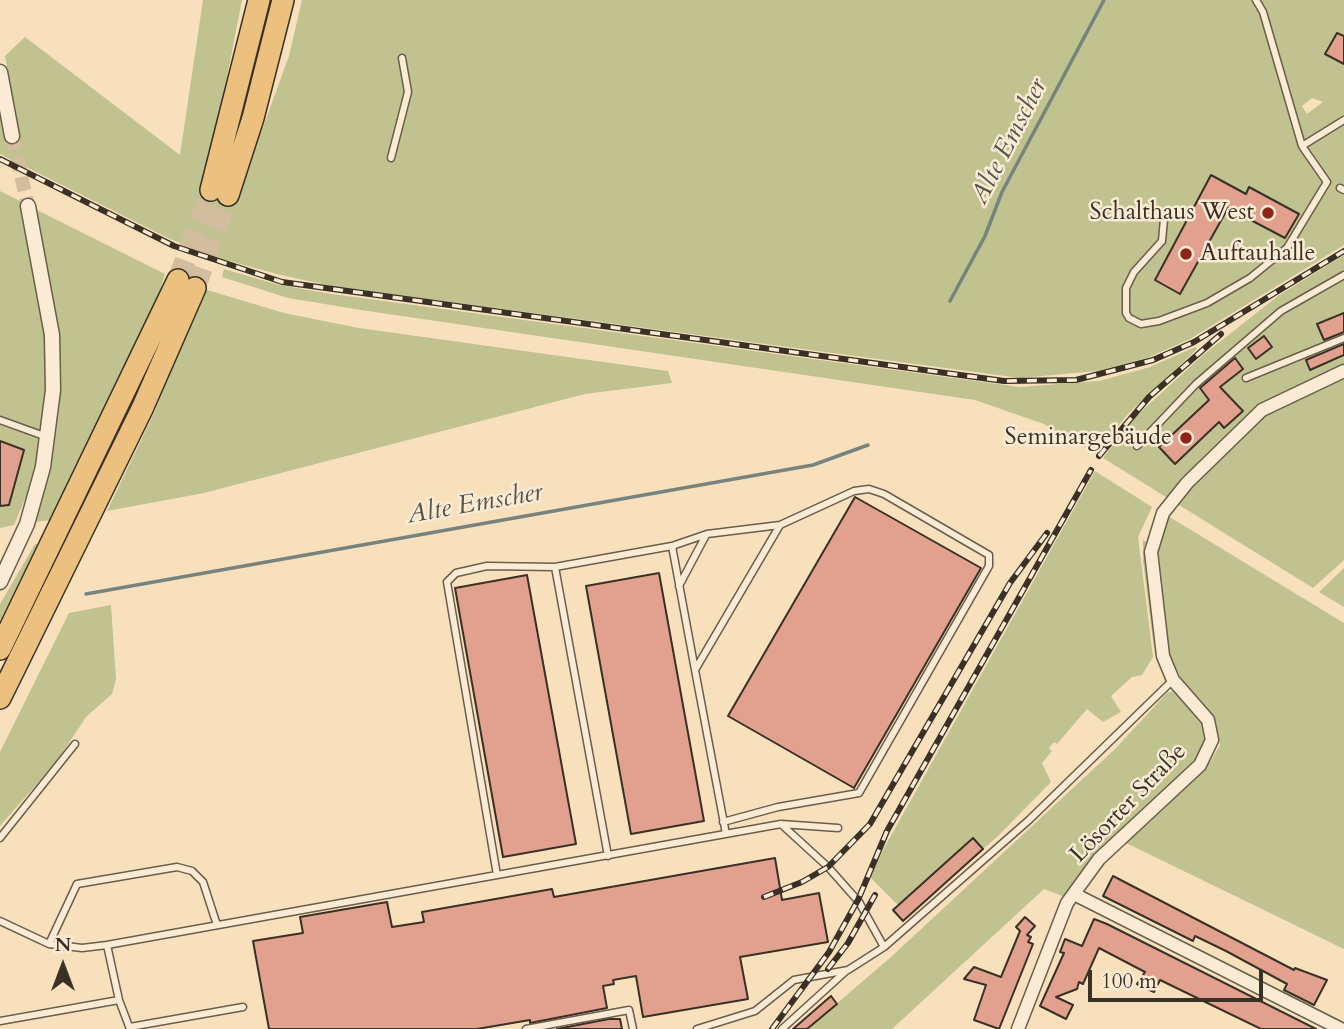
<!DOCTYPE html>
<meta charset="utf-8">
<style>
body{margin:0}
#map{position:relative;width:1344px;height:1029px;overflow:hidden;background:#f9e0bd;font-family:Cardo,serif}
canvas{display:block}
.north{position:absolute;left:28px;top:931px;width:70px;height:70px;-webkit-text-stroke:5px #fbebd4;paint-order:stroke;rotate:0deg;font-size:19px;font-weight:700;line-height:28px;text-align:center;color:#393126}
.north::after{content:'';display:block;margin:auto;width:24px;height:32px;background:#393126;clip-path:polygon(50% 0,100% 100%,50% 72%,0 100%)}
.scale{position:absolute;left:1088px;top:970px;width:175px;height:32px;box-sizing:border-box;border:4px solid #393126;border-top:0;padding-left:9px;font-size:21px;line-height:24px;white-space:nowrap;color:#393126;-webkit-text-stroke:5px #fbebd4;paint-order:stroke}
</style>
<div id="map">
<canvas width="1344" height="1029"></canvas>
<div class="north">N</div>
<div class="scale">100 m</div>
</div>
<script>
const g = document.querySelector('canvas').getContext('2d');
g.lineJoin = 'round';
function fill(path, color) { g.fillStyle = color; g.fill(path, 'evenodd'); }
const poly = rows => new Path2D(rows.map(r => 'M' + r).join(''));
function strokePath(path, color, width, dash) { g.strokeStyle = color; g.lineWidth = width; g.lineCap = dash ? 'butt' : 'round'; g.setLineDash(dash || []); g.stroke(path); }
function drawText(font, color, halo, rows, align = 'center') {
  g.font = font + ' Cardo,serif'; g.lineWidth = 5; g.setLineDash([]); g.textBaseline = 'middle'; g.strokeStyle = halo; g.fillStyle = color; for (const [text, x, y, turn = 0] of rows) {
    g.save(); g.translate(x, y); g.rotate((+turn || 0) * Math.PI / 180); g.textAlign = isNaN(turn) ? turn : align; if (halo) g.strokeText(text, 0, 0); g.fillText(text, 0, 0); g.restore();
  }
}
fill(poly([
 [203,0,242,0,213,149,237,198,289,56,302,0,1344,0,1344,245,1190,339,1147,358,1097,371,1020,378,331,286,277,274,222,259,170,239,0,154,0,103,5,132,20,138,5,56,25,37,180,155],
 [0,191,20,201,46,327,47,376,44,422,34,478,14,525,0,528],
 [35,209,165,274,155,307,51,520,34,522,52,455,60,385,57,322],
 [1344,255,1344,560,1313,588,1103,458,1134,418,1203,355,1278,296],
 [224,269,279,285,332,294,1020,387,1099,381,1150,367,1195,347,1197,349,1128,414,1096,454,1044,424,975,400,361,310,288,298,222,277],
 [204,289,284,313,359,328,668,371,672,383,585,394,204,493,107,511,154,413],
 [1095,471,1152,507,1138,537,1153,657,1142,675,1132,677,1111,696,1121,712,1103,722,1087,709,1057,744,1054,742,1049,748,1052,751,1042,763,1051,782,999,835,983,849,973,839,898,905,870,877,874,866],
 [1168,516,1344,623,1344,949,1124,842,1210,762,1220,745,1216,722,1184,685,1167,648,1157,574,1157,546],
 [1143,540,1147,542,1155,657,1143,561],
 [35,544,39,544,0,621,0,604],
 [1344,568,1344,607,1319,592],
 [111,605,116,679,112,694,86,717,57,761,0,826,0,752,66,619,69,613],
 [1175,690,1204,724,1206,740,1199,758,1065,897,1044,889,892,1029,807,1029,891,957,1115,749,1167,693]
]), '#c0c28f');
fill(poly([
 [1312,98,1323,102,1307,114,1302,106]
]), '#f9e0bd');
strokePath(poly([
 [950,301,985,236,1002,192,1104,0],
 [86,594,813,465,868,445]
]), '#77847e', 3.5);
const building = poly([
 [1337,33,1344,36,1344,64,1325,54,1337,33],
 [1211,175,1246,194,1249,187,1299,214,1285,238,1228,208,1180,294,1155,280,1211,175],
 [1344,313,1344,332,1324,340,1317,324,1344,313],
 [1264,336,1272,347,1256,359,1248,348,1264,336],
 [1344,344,1344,355,1310,370,1306,360,1344,344],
 [1235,358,1243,369,1220,387,1243,411,1224,428,1219,422,1175,464,1159,447,1209,400,1200,388,1235,358],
 [0,441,24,450,9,505,0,506,0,441],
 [855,497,981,568,854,788,728,716,855,497],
 [659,573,704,821,631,834,586,586,659,573],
 [527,575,576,844,503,857,455,588,527,575],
 [973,838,983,849,903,921,893,910,973,838],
 [775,858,782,900,819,893,828,942,740,957,748,999,643,1017,636,976,613,980,614,984,603,986,607,1008,530,1023,530,1020,477,1029,269,1029,253,941,303,933,300,917,387,902,392,927,424,922,422,912,552,889,554,897,775,858],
 [1113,876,1294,970,1295,968,1327,980,1314,1005,1284,990,1287,984,1226,951,1195,936,1193,941,1103,896,1113,876],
 [1025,917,1035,926,1027,935,1031,937,1028,942,1033,944,999,1029,974,1020,986,985,964,979,974,967,1001,977,1020,931,1016,927,1025,917],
 [1094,919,1107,924,1316,1029,1261,1029,1160,980,1154,992,1137,984,1145,972,1099,948,1083,984,1079,982,1077,989,1056,997,1073,1005,1066,1019,1040,1006,1064,953,1060,952,1065,939,1082,946,1094,919],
 [831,996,837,1004,807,1029,793,1029,831,996],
 [609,1019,620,1019,622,1029,557,1029,609,1019]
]);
fill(building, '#e2a18e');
strokePath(building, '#393126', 2);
strokePath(poly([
 [12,136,28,206]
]), '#d3bd9f', 14, [14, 7]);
strokePath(poly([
 [178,280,211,190],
 [195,288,228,195]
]), '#d3bd9f', 21, [21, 10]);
const service = poly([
 [1302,146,1344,120],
 [391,158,408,92,402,58],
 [1340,188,1344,190],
 [1164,219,1162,241,1134,272,1126,288,1126,313,1129,318,1141,324,1159,321,1207,303,1250,278,1287,248,1327,182,1302,146,1263,12,1256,0],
 [1246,378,1344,338],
 [0,420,47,437],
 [1137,446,1196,384,1281,311,1344,275],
 [672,546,707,534,780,525],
 [679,586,706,535],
 [723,822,778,807,859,793,989,566,989,555,884,494,869,489,854,491,780,525,695,670,726,834],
 [781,824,828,867,859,902,884,947],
 [0,838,75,744],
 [608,856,555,567,672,546,695,670],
 [497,875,447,582,456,573,487,566,555,567],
 [0,921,49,944,82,948,107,945,781,824,838,828],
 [49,944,77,884,177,867,192,871,203,882,217,925],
 [107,945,119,1000,130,1029],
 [0,1021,119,1000],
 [130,1027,243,1007],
 [526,1029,629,1010,633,1029],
 [697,1029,755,1011,794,980,848,970,884,947,1029,820,1173,680],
 [782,1029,846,971]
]);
const minor = poly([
 [1074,894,1341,1029],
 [1018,1029,1067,903,1099,859,1200,765,1212,740,1208,720,1173,680,1163,656,1151,552,1163,513,1187,483,1262,410,1344,371]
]);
const tertiary = poly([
 [0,72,12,136],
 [0,582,27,524,43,467,53,390,52,335,28,206]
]);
const motorway = poly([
 [211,190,259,0],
 [228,195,253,118,283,0],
 [0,649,178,280],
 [0,698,142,409,195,288]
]);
strokePath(service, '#695d4c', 9);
strokePath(minor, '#695d4c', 15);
strokePath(tertiary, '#695d4c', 17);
strokePath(motorway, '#393126', 24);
strokePath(service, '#fbebd4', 6);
strokePath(minor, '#fbebd4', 12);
strokePath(tertiary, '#fbebd4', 14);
strokePath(motorway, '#ecc07e', 21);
const rail = poly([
 [0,159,174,246,282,282,1004,381,1076,380,1153,360,1194,342,1344,251],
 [1099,456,1149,397,1221,334],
 [764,897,802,882,828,867,870,824,1010,583,1047,533],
 [828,969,848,943,875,895],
 [772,1029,829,952,858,900,887,831,1091,470]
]);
strokePath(rail, '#393126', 6);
strokePath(rail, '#fbebd4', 3.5, [10]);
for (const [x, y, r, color] of [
 [1268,213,7,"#8f2418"],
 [1186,254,7,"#8f2418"],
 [1186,438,7,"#8f2418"]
]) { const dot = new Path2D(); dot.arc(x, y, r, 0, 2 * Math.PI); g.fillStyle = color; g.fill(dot); strokePath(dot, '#fbebd4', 2.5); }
drawText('24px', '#393126', '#fbebd4', [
 ["Schalthaus West",1254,213],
 ["Auftauhalle",1200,254,"left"],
 ["Seminargebäude",1172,438]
], 'right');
drawText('24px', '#393126', '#fbebd4', [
 ["Lösorter Straße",1129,804,-46]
]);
drawText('italic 26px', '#53544b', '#fbebd4', [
 ["Alte Emscher",1010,142,-63],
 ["Alte Emscher",475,505,-10]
]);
</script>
